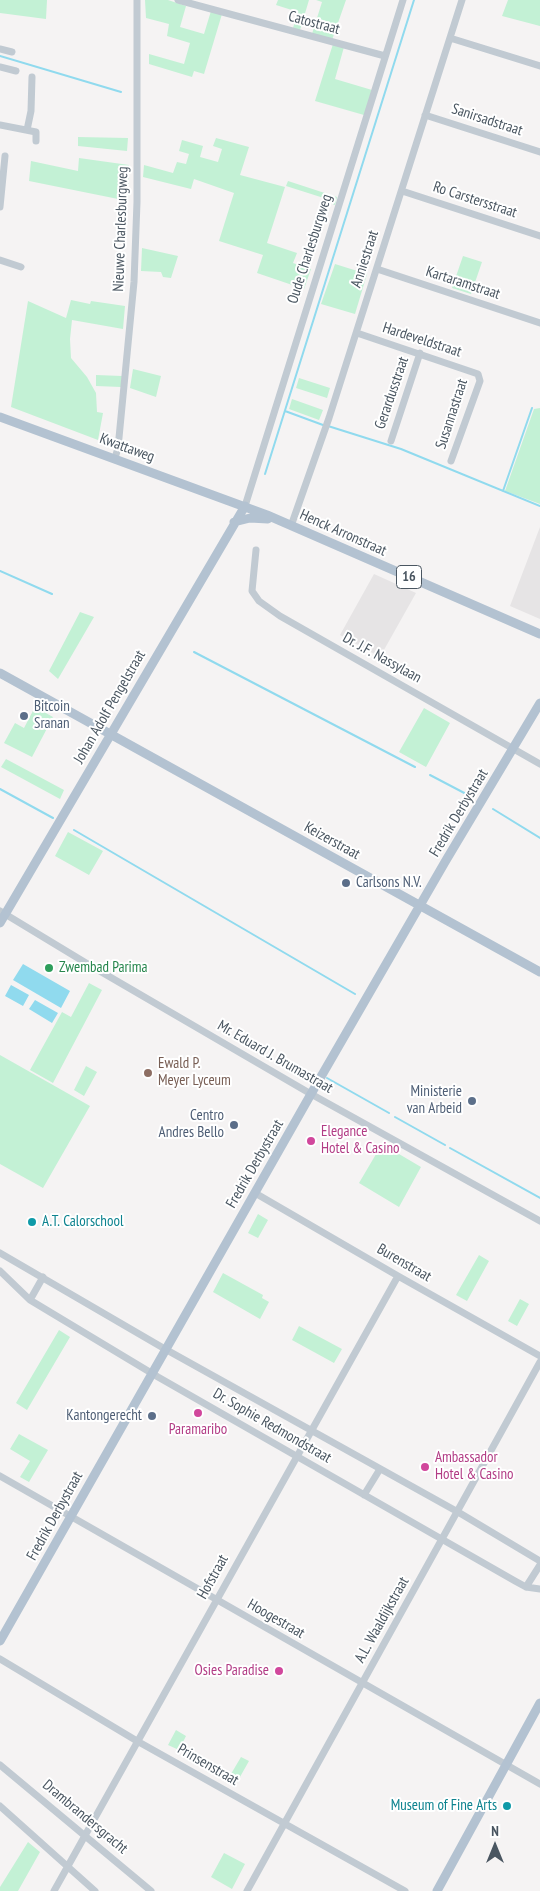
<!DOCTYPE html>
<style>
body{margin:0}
#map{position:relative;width:540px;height:1891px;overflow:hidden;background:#f5f3f3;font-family:"PT Sans Narrow",sans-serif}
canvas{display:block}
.north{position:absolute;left:470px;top:1821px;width:50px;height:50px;-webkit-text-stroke:4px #fff;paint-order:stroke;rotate:0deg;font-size:14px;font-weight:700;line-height:20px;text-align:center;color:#4a5661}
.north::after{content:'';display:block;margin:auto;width:18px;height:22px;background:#4a5661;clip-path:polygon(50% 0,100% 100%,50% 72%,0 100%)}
</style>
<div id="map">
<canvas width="540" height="1891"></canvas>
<div class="north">N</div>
</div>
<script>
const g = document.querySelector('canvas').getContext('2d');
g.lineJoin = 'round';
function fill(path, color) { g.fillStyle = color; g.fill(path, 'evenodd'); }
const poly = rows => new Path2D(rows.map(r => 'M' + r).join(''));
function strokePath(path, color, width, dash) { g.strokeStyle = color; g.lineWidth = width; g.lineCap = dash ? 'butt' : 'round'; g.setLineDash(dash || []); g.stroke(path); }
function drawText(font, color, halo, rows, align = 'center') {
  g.font = font + ' "PT Sans Narrow",sans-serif'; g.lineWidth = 4; g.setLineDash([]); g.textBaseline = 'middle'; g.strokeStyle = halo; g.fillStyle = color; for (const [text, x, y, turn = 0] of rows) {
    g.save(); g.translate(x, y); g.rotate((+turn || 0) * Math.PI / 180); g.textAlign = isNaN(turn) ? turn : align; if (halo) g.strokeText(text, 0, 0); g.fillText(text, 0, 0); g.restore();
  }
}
fill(poly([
 [540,527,540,619,510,606],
 [374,574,416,593,380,657,340,635]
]), '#e6e4e5');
fill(poly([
 [0,0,47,0,46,19,0,13],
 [145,0,168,0,186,6,180,27,204,34,211,11,222,14,204,74,194,71,192,77,149,64,149,54,184,64,190,43,167,36,169,24,146,18],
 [278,0,309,0,300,30,293,28,298,12,276,5],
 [316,0,346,0,332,40,312,34,322,2],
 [508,0,540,0,540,26,502,16],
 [333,44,344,47,335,79,372,90,364,115,315,101],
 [78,137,128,138,127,151,78,146],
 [216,138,249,147,240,175,285,187,267,243,297,253,293,263,311,269,304,289,257,273,263,255,219,241,234,193,194,179,191,189,143,177,144,165,173,173,177,162,186,164,189,154,179,151,182,140,203,146,200,157,218,162,222,149,213,146],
 [79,158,129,165,128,201,29,181,31,161,78,171],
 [288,181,337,197,335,205,329,203,330,200,286,186],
 [142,248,178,256,171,278,163,277,161,272,141,271],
 [463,256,482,262,471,294,452,288],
 [335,264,367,274,355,314,321,304],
 [71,300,90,304,91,301,125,306,123,329,72,320,70,339,71,358,87,377,96,393,97,412,103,413,98,440,11,407,28,301,66,318],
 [133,369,161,376,156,397,130,388],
 [96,375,122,376,121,387,96,386],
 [299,378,330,388,327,398,296,388],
 [292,399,323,410,319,420,289,409],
 [540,408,540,504,505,491,534,409],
 [80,612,94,617,58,679,49,671],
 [35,707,53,717,32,757,4,743,15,723,24,728],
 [424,708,450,723,426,767,399,752],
 [6,759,64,790,60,799,1,767],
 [68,832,103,851,89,875,55,856],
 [89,983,102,990,53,1083,30,1070,62,1012,71,1017],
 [0,1055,90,1106,43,1188,0,1164],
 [86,1066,97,1072,84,1096,74,1090],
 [382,1144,421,1167,399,1207,359,1183],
 [258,1214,268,1220,258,1238,248,1233],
 [479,1255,489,1261,467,1301,456,1295],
 [223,1273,263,1295,262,1298,269,1302,260,1319,213,1292],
 [520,1299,529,1304,517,1326,508,1321],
 [299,1326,342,1349,334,1363,292,1340],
 [59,1330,70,1337,27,1410,16,1403],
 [19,1434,48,1450,29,1482,20,1477,30,1461,10,1449],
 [176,1730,186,1736,179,1750,168,1745],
 [241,1757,249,1761,236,1784,228,1779],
 [28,1842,40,1852,18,1891,0,1891,0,1887],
 [224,1853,245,1864,232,1889,211,1877]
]), '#c3f1d5');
fill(poly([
 [23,964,70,991,61,1008,13,980],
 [11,985,29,995,23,1006,5,996],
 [35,1000,58,1013,52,1023,29,1009]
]), '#90daee');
strokePath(poly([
 [0,56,121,92],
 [285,411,323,425],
 [328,426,401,449,540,506],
 [265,474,414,0],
 [503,491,532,408],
 [0,571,52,594],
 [194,652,415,767],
 [430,775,470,796],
 [0,789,53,818],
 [493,809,540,838],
 [74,830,355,994],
 [327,1078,389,1113],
 [395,1117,445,1145],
 [450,1148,540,1198]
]), '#90daee', 2);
strokePath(poly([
 [178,0,385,56],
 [450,38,540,66],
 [0,49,12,52],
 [0,67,16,71],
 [425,115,540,152],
 [0,125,36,132,36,141],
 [27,130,31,111,32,77],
 [402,191,540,236],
 [0,207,5,156],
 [0,260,21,267],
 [377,269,540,323],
 [357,333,478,374,480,381,451,461],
 [391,441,420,353],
 [115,458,118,448,134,282,137,202,137,0],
 [245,506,403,0],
 [291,526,329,418,462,0],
 [256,550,252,591,259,601,280,616,540,764],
 [0,911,86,963,311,1094,540,1221],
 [255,1193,398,1276,540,1356],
 [0,1253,165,1349,458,1512,540,1561],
 [0,1271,30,1300,158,1377,515,1581,526,1587,540,1589],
 [30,1300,43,1277],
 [0,1476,540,1784],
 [364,1495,380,1469],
 [526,1587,540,1565],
 [0,1659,137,1741,405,1891],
 [0,1765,151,1891],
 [0,1806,95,1891],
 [54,1891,398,1276],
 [247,1891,540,1362]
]), '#c1cad2', 7);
strokePath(poly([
 [0,417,267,515,540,634],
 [234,522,250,518,268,519],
 [0,673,540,972],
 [0,923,245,506],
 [0,1641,311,1094,445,862,540,703],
 [437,1891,540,1703]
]), '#b3c2d1', 9);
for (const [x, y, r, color] of [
 [24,716,5,"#5c6f8a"],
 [346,883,5,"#5c6f8a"],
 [49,968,5,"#2e9e5b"],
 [148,1073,5,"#8d6e63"],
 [472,1101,5,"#5c6f8a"],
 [234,1125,5,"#5c6f8a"],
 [311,1141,5,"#d1479c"],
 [32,1222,5,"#0f9aa8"],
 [198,1413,5,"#d1479c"],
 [152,1416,5,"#5c6f8a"],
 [425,1467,5,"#d1479c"],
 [279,1671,5,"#d1479c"],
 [507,1806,5,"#0f9aa8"]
]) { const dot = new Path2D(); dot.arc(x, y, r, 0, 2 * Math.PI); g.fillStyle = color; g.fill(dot); strokePath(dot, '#fff', 2); }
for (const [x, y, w] of [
 [409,577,25]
]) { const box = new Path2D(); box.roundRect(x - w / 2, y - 11.5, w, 23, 4); g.fillStyle = '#fff'; g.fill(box); strokePath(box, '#4a5661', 1); }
drawText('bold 14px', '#4a5661', null, [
 ["16",409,577]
]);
drawText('15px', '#4a5661', '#fff', [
 ["Catostraat",314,23,15],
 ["Sanirsadstraat",487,120,18],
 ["Ro Carstersstraat",475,200,18],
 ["Nieuwe Charlesburgweg",121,229,-88],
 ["Oude Charlesburgweg",310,249,-72],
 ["Anniestraat",365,259,-72],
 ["Kartaramstraat",463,283,18],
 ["Hardeveldstraat",422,340,18],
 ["Gerardusstraat",392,393,-71],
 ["Susannastraat",452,414,-72],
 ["Kwattaweg",127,448,20],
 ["Henck Arronstraat",343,533,24],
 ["Dr. J.F. Nassylaan",382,658,29],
 ["Johan Adolf Pengelstraat",110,707,-60],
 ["Fredrik Derbystraat",459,813,-59],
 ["Keizerstraat",332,841,29],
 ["Mr. Eduard J. Brumastraat",275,1057,30],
 ["Fredrik Derbystraat",255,1164,-60],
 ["Burenstraat",404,1263,30],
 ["Dr. Sophie Redmondstraat",272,1426,30],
 ["Fredrik Derbystraat",55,1516,-61],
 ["Hofstraat",213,1577,-61],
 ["Hoogestraat",276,1619,30],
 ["A.L. Waaldijkstraat",382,1620,-61],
 ["Prinsenstraat",208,1765,30],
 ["Drambrandersgracht",85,1817,40]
]);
drawText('15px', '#4e5e75', '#fff', [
 ["Bitcoin",34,707,"left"],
 ["Sranan",34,724,"left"],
 ["Carlsons N.V.",356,883,"left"],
 ["Ministerie",462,1092],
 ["van Arbeid",462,1109],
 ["Centro",224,1116],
 ["Andres Bello",224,1133],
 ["Kantongerecht",142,1416]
], 'right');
drawText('15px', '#27864d', '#fff', [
 ["Zwembad Parima",59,968]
], 'left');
drawText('15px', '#785e54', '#fff', [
 ["Ewald P.",158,1064],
 ["Meyer Lyceum",158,1081]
], 'left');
drawText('15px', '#b23c85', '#fff', [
 ["Elegance",321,1132],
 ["Hotel & Casino",321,1149],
 ["Paramaribo",198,1430,"center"],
 ["Ambassador",435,1458],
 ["Hotel & Casino",435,1475],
 ["Osies Paradise",269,1671,"right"]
], 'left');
drawText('15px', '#0d838f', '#fff', [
 ["A.T. Calorschool",42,1222],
 ["Museum of Fine Arts",497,1806,"right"]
], 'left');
</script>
